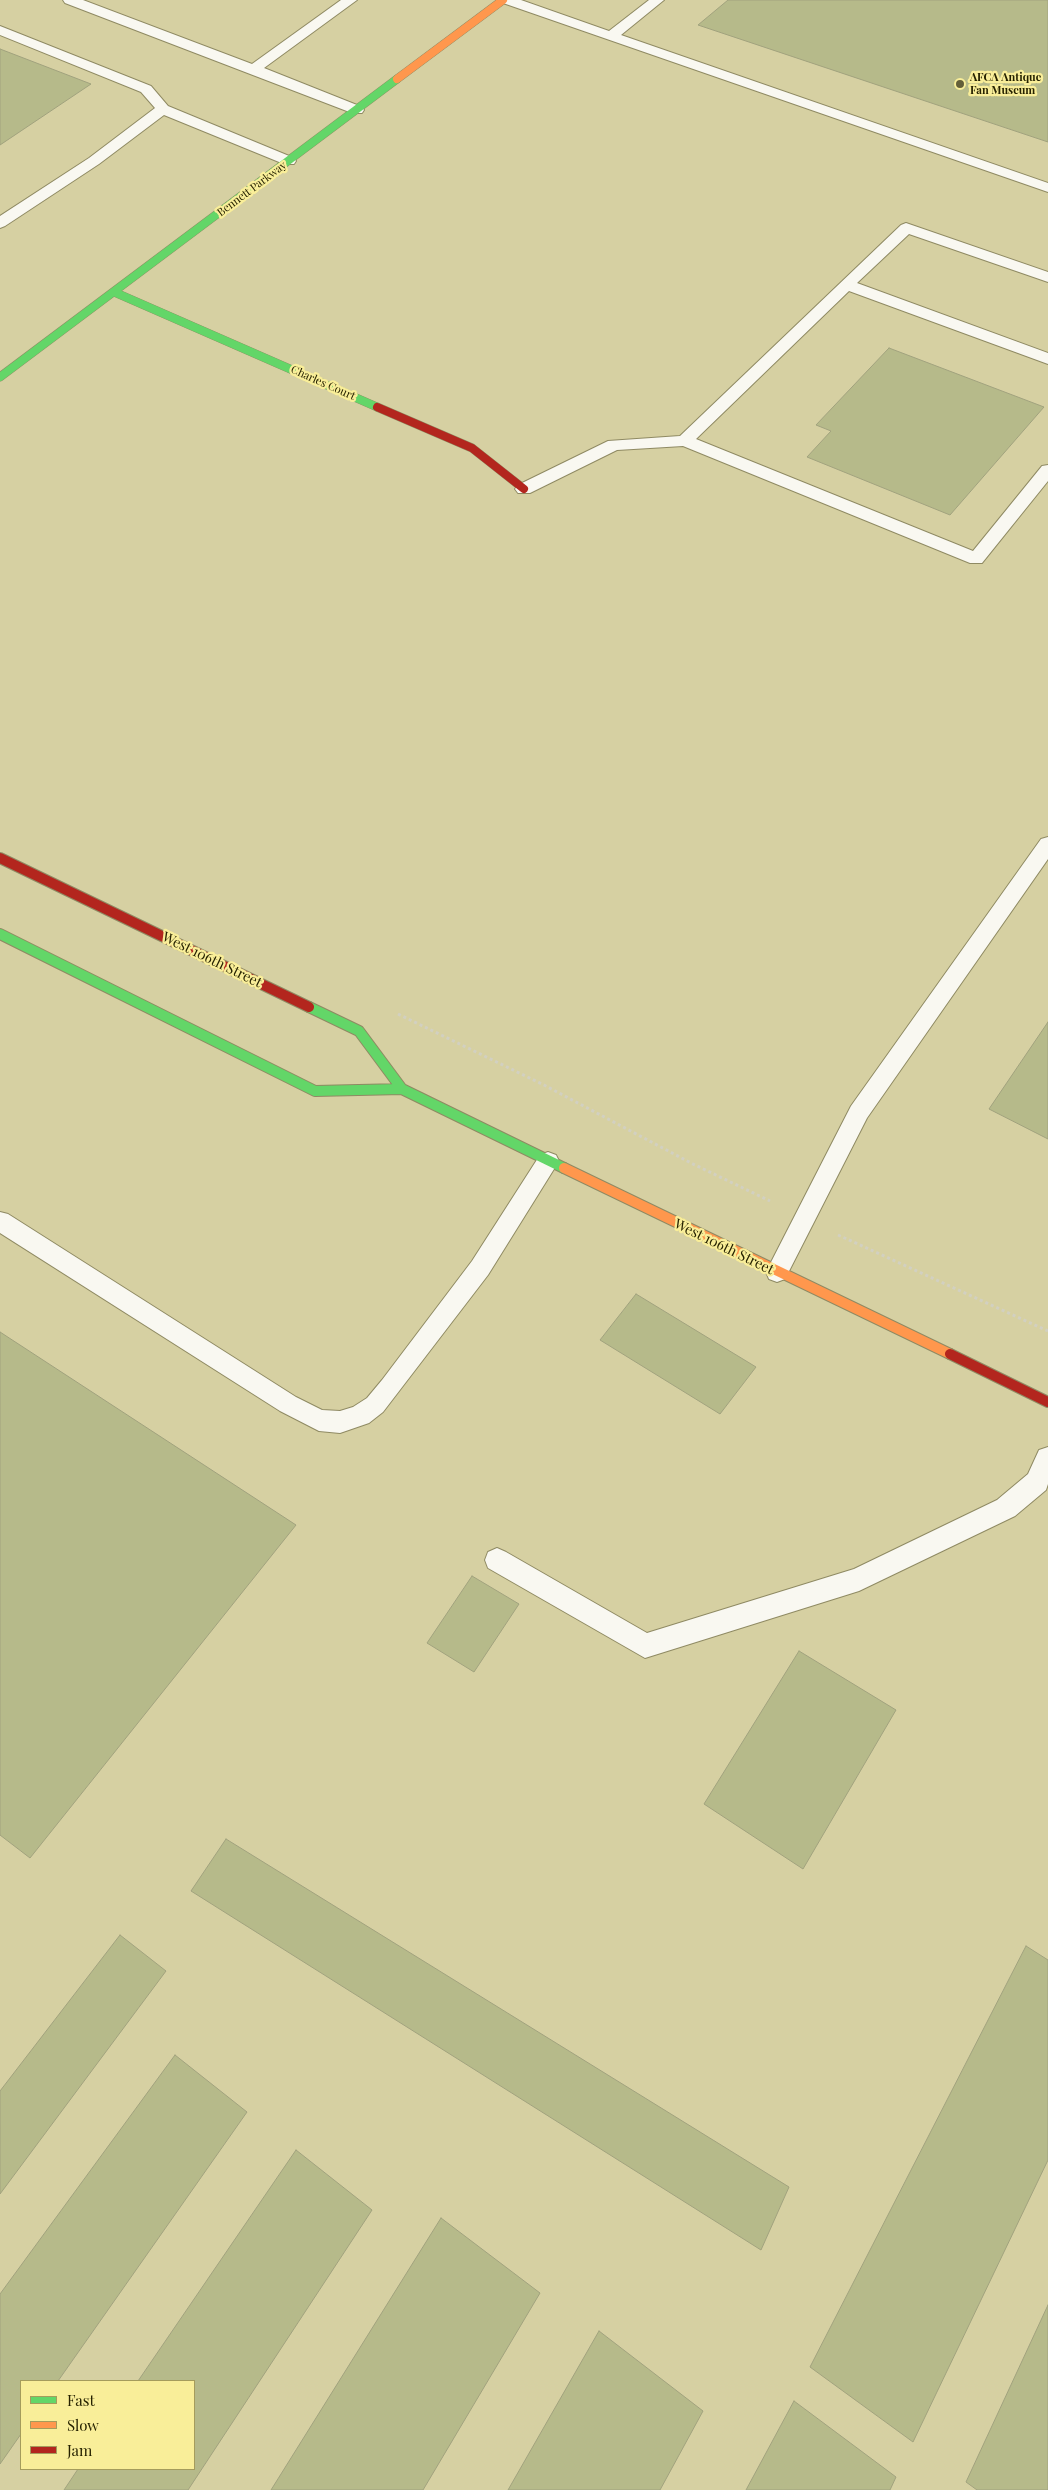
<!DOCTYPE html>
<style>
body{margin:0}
#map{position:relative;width:1048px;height:2490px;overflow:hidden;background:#d6d0a2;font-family:"Playfair Display",serif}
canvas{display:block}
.legend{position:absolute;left:20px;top:2380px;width:175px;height:90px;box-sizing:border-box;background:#f9ee99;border:1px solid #a59c5c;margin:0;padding:6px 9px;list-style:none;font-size:15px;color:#262200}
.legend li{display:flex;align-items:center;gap:10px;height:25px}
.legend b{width:25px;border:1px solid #a59c5c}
</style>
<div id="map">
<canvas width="1048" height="2490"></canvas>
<ul class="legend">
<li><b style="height:6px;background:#63d668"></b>Fast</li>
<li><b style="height:6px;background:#ff974d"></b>Slow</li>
<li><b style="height:6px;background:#b3261e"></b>Jam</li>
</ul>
</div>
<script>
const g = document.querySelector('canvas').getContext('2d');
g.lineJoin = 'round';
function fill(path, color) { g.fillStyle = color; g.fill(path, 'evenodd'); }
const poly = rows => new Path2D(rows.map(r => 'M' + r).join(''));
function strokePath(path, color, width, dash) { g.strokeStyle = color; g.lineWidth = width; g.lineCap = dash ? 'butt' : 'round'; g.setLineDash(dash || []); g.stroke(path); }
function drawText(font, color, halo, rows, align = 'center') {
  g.font = font + ' "Playfair Display",serif'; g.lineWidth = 4.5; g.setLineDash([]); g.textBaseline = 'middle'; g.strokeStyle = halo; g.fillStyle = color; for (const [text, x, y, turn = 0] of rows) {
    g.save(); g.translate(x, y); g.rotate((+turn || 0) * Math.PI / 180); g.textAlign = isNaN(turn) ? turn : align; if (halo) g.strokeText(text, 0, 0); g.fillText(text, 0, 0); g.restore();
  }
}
const building = poly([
 [728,0,1048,0,1048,142,698,25,728,0],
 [0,49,91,84,0,145,0,49],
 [889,348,1044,407,950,515,807,457,831,431,816,425,889,348],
 [1048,1022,1048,1139,989,1109,1048,1022],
 [636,1294,756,1367,720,1414,600,1340,636,1294],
 [0,1332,296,1525,30,1858,0,1835,0,1332],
 [472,1576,519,1604,474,1672,427,1643,472,1576],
 [799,1651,896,1710,803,1869,704,1804,799,1651],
 [226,1839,789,2187,761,2250,191,1891,226,1839],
 [120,1935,166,1971,0,2194,0,2091,120,1935],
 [1026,1946,1048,1960,1048,2160,913,2442,810,2367,1026,1946],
 [175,2055,247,2112,58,2381,21,2381,21,2434,0,2464,0,2294,175,2055],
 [296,2150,372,2210,188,2490,64,2490,78,2469,194,2469,194,2381,138,2381,296,2150],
 [441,2218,540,2293,423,2490,271,2490,441,2218],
 [1048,2305,1048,2490,977,2490,966,2482,1048,2305],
 [599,2331,703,2411,660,2490,508,2490,599,2331],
 [794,2401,896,2477,890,2490,746,2490,794,2401]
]);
fill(building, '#b6ba8a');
strokePath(building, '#a1a27e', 1);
const lane = poly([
 [63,0,83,0,252,64,341,0,357,0,264,68,362,107,364,110,362,113,352,113,65,3,63,0],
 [501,0,521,0,609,31,649,0,664,0,621,35,1048,183,1048,192,503,3,501,0],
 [0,26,151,86,168,106,294,158,296,161,294,164,284,164,164,115,99,164,5,226,0,228,0,216,89,158,155,108,141,92,0,35,0,26],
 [906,223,1048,272,1048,282,909,234,857,283,1048,353,1048,364,849,291,696,439,973,551,1042,466,1048,465,1048,481,982,563,970,563,683,446,617,450,530,493,518,493,515,489,518,485,608,441,680,436,901,225,906,223],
 [1048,837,1048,859,867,1118,785,1279,777,1282,769,1279,766,1272,851,1106,1041,839,1048,837],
 [548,1152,556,1155,559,1161,488,1275,383,1412,369,1423,340,1433,319,1431,280,1411,0,1233,0,1212,8,1214,296,1397,322,1410,340,1411,353,1407,367,1398,382,1380,472,1261,540,1155,548,1152],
 [1048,1447,1048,1484,1046,1490,1015,1516,859,1591,645,1658,488,1568,485,1560,488,1552,497,1548,506,1552,647,1633,854,1569,997,1500,1028,1474,1039,1450,1048,1447]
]);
const fastFar1 = poly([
 [114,292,377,407],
 [0,377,397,79]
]);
const fast = poly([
 [0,934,315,1091,402,1089],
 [309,1007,359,1031,402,1089,564,1168]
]);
const slowFar1 = poly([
 [397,79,503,0]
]);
const slow = poly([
 [564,1168,950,1354]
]);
const jamFar1 = poly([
 [377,407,472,448,524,489]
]);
const jam = poly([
 [0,858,309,1007],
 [950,1354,1048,1402]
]);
strokePath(lane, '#8f8a63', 2);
strokePath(fastFar1, '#8f8a63', 9);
strokePath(fast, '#8f8a63', 12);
strokePath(slowFar1, '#8f8a63', 9);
strokePath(slow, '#8f8a63', 12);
strokePath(jamFar1, '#8f8a63', 9);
strokePath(jam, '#8f8a63', 12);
strokePath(poly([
 [398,1014,544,1085,691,1163,770,1201],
 [838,1235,1048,1331]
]), '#d2d0c1', 3, [3, 3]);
fill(lane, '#f9f8f1');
strokePath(fastFar1, '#63d668', 8);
strokePath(fast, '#63d668', 10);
strokePath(slowFar1, '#ff974d', 8);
strokePath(slow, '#ff974d', 10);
strokePath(jamFar1, '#b3261e', 8);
strokePath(jam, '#b3261e', 10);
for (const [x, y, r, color] of [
 [960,84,5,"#645f39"]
]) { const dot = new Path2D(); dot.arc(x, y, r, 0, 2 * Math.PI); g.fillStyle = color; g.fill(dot); strokePath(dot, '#f9ee99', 2); }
drawText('bold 11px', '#262200', '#f9ee99', [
 ["AFCA Antique",970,78],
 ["Fan Museum",970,91]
], 'left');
drawText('11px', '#262200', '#f9ee99', [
 ["Bennett Parkway",252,189,-37],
 ["Charles Court",323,383,24]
]);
drawText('14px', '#262200', '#f9ee99', [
 ["West 106th Street",212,960,26],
 ["West 106th Street",724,1247,26]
]);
</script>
